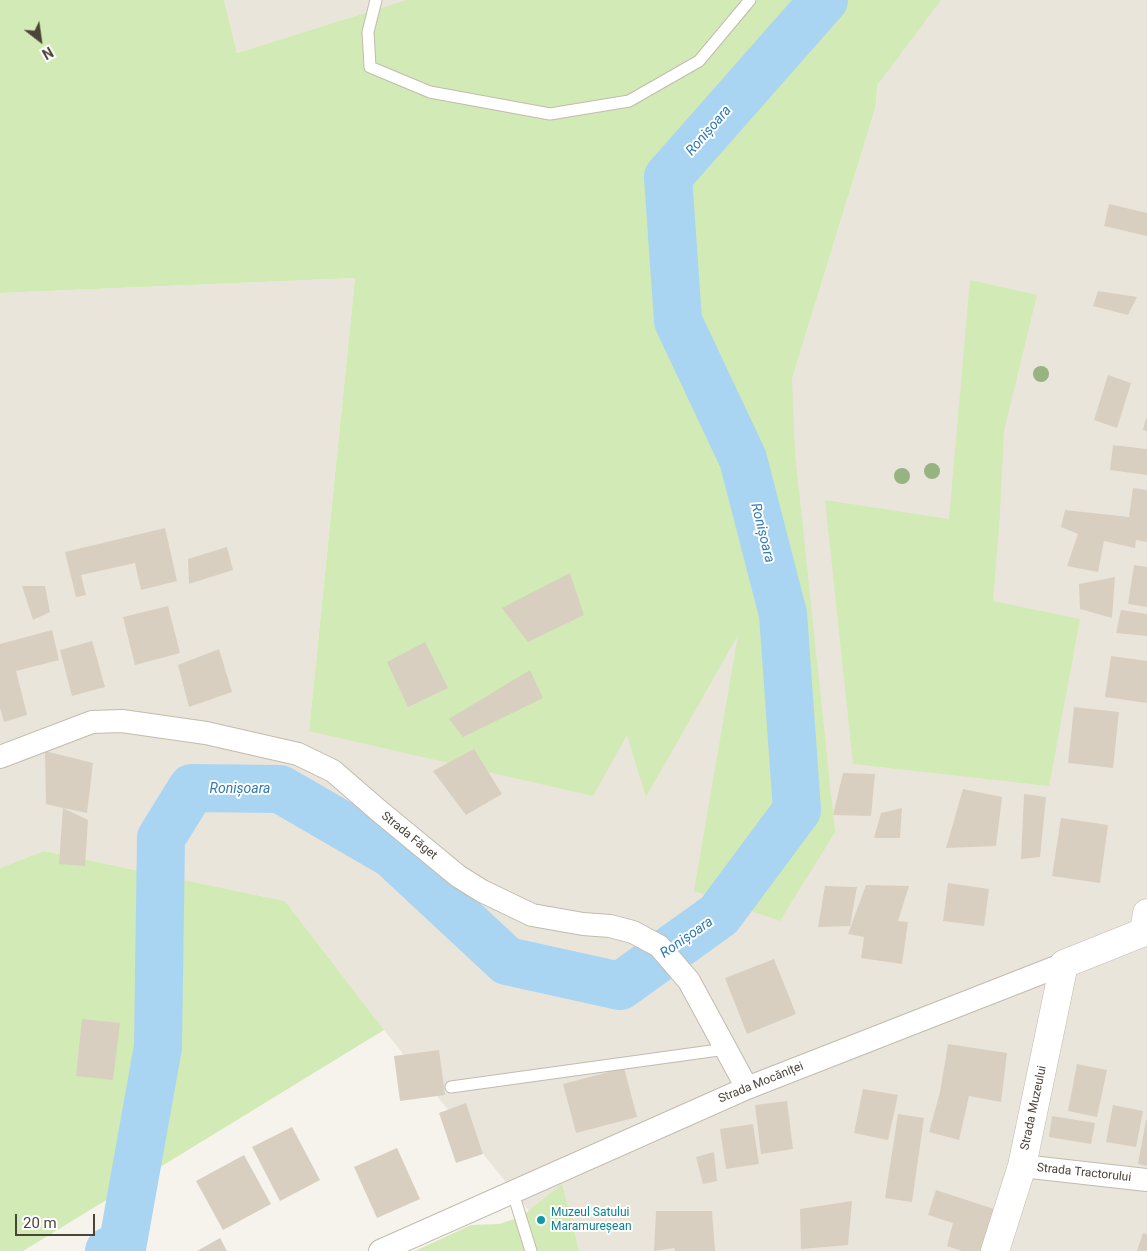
<!DOCTYPE html>
<meta charset="utf-8">
<style>
body{margin:0}
#map{position:relative;width:1147px;height:1251px;overflow:hidden;background:#f6f3ec;font-family:Roboto,sans-serif}
canvas{display:block}
.north{position:absolute;left:15px;top:15px;width:50px;height:50px;-webkit-text-stroke:4px #fff;paint-order:stroke;rotate:150deg;font-size:14px;font-weight:700;line-height:20px;text-align:center;color:#4b4439}
.north::after{content:'';display:block;margin:auto;width:18px;height:22px;background:#4b4439;clip-path:polygon(50% 0,100% 100%,50% 72%,0 100%)}
.scale{position:absolute;left:15px;top:1214px;width:80px;height:22px;box-sizing:border-box;border:2px solid #4b4439;border-top:0;padding-left:6px;font-size:15px;line-height:18px;white-space:nowrap;color:#4b4439;-webkit-text-stroke:4px #fff;paint-order:stroke}
</style>
<div id="map">
<canvas width="1147" height="1251"></canvas>
<div class="north">N</div>
<div class="scale">20 m</div>
</div>
<script>
const g = document.querySelector('canvas').getContext('2d');
g.lineJoin = 'round';
function fill(path, color) { g.fillStyle = color; g.fill(path, 'evenodd'); }
const poly = rows => new Path2D(rows.map(r => 'M' + r).join(''));
function strokePath(path, color, width, dash) { g.strokeStyle = color; g.lineWidth = width; g.lineCap = dash ? 'butt' : 'round'; g.setLineDash(dash || []); g.stroke(path); }
function drawText(font, color, halo, rows, align = 'center') {
  g.font = font + ' Roboto,sans-serif'; g.lineWidth = 4; g.setLineDash([]); g.textBaseline = 'middle'; g.strokeStyle = halo; g.fillStyle = color; for (const [text, x, y, turn = 0] of rows) {
    g.save(); g.translate(x, y); g.rotate((+turn || 0) * Math.PI / 180); g.textAlign = isNaN(turn) ? turn : align; if (halo) g.strokeText(text, 0, 0); g.fillText(text, 0, 0); g.restore();
  }
}
fill(poly([
 [224,0,406,0,237,53],
 [890,0,1147,0,1147,1251,561,1251,384,1030,285,901,44,851,0,868,0,293,355,278,309,731,756,496,875,109]
]), '#eae5da');
fill(poly([
 [0,0,224,0,237,53,406,0,941,0,878,84,875,109,792,379,795,453,835,832,780,921,694,891,738,635,646,797,627,735,593,796,309,731,355,278,0,293],
 [970,280,1037,295,1004,431,1000,513,993,601,1080,619,1049,786,853,764,825,500,949,519],
 [44,851,285,901,384,1030,23,1251,0,1251,0,868],
 [562,1184,579,1251,415,1251,471,1225,499,1224,521,1217]
]), '#d2eab5');
strokePath(poly([
 [109,1251,122,1248,158,1047,161,838,192,788,280,789,392,854,507,961,620,986,719,915,797,810,783,614,743,459,678,321,668,177,824,0]
]), '#a9d4f2', 48);
fill(poly([
 [1109,204,1147,213,1147,236,1104,226],
 [1098,291,1137,297,1128,315,1093,306],
 [1108,375,1131,383,1117,428,1094,420],
 [1146,418,1147,419,1147,431,1143,430],
 [1113,445,1147,449,1147,475,1110,470],
 [1133,488,1147,490,1147,542,1136,540,1135,548,1104,541,1098,572,1067,566,1078,534,1061,527,1065,510,1129,517],
 [165,528,177,581,141,590,135,563,81,575,86,595,76,597,65,552],
 [227,547,233,570,189,584,188,559],
 [1134,565,1147,567,1147,607,1128,604],
 [570,573,584,615,528,642,502,608],
 [1115,577,1112,618,1080,609,1079,584],
 [22,586,45,586,50,612,33,620],
 [168,606,180,653,135,665,123,617],
 [1121,610,1147,614,1147,636,1116,633],
 [52,630,59,660,16,671,27,715,4,722,0,708,0,644],
 [92,641,105,687,72,696,60,650],
 [425,642,448,688,408,707,387,662],
 [219,649,232,692,189,707,178,665],
 [1111,656,1147,661,1147,703,1105,697],
 [530,670,543,698,463,737,449,719],
 [1074,707,1119,712,1113,768,1068,763],
 [474,749,502,794,466,815,433,771],
 [45,751,93,763,87,813,63,808,88,820,85,866,59,864,63,808,46,804],
 [843,773,875,774,871,816,833,815],
 [963,789,1002,797,996,846,946,848],
 [1024,794,1046,797,1040,857,1021,859],
 [902,808,900,838,874,838,881,813],
 [1061,818,1108,825,1100,883,1052,876],
 [948,883,989,889,984,926,943,921],
 [866,885,909,886,898,921,908,922,902,964,861,958,864,937,848,934],
 [825,886,857,887,850,926,818,927],
 [774,959,796,1014,747,1034,725,978],
 [82,1019,120,1023,113,1080,76,1076],
 [948,1044,1007,1053,1001,1102,969,1096,959,1140,929,1132,940,1092],
 [439,1050,445,1095,400,1101,394,1056],
 [1077,1064,1107,1070,1097,1117,1068,1111],
 [624,1068,637,1117,576,1133,563,1084],
 [863,1089,898,1095,888,1140,854,1133],
 [787,1101,793,1149,761,1154,755,1105],
 [466,1103,483,1154,456,1163,439,1113],
 [1113,1105,1143,1111,1136,1147,1106,1142],
 [898,1114,924,1118,912,1202,885,1198],
 [1052,1116,1095,1123,1091,1144,1049,1137],
 [1146,1120,1147,1120,1147,1166,1138,1164],
 [753,1124,759,1164,726,1169,720,1129],
 [292,1127,320,1180,280,1201,252,1147],
 [397,1148,420,1199,377,1218,354,1167],
 [714,1152,717,1181,703,1184,696,1157],
 [244,1155,271,1204,223,1230,196,1181],
 [936,1190,994,1209,980,1251,962,1251,947,1246,953,1223,928,1215],
 [852,1201,848,1245,801,1249,800,1209],
 [656,1211,712,1211,715,1251,675,1251,674,1248,654,1251],
 [1143,1233,1147,1234,1147,1251,1137,1251],
 [220,1238,227,1251,197,1251]
]), '#d8cfc1');
const service = poly([
 [376,0,368,32,370,67,430,92,550,114,629,101,699,61,750,0],
 [451,1087,726,1049],
 [513,1193,531,1251]
]);
const minor = poly([
 [0,757,92,722,122,721,206,733,298,754,333,771,378,810,458,876,482,891,532,915,583,924,610,926,633,932,659,946,689,981,747,1088],
 [1022,1166,1147,1180],
 [380,1251,747,1088,1064,964]
]);
const tertiary = poly([
 [995,1251,1022,1166,1064,964,1144,932,1147,913]
]);
strokePath(service, '#c2bbae', 13);
strokePath(minor, '#c2bbae', 24);
strokePath(tertiary, '#c2bbae', 29);
strokePath(service, '#fff', 11);
strokePath(minor, '#fff', 22);
strokePath(tertiary, '#fff', 28);
g.fillStyle = '#97b381';
for (const [x, y] of [
 [1041,374],
 [932,471],
 [902,476]
]) { g.beginPath(); g.arc(x, y, 8, 0, 2 * Math.PI); g.fill(); }
for (const [x, y, r, color] of [
 [541,1220,5,"#0f9aa8"]
]) { const dot = new Path2D(); dot.arc(x, y, r, 0, 2 * Math.PI); g.fillStyle = color; g.fill(dot); strokePath(dot, '#fff', 2); }
drawText('12px', '#4b4439', '#fff', [
 ["Strada Făget",409,836,39],
 ["Strada Mocăniței",761,1083,-22],
 ["Strada Muzeului",1034,1108,-78],
 ["Strada Tractorului",1084,1173,6]
]);
drawText('12px', '#0d838f', '#fff', [
 ["Muzeul Satului",551,1213],
 ["Maramureșean",551,1227]
], 'left');
drawText('italic 14px', '#2e7ab2', '#fff', [
 ["Ronișoara",709,131,-49],
 ["Ronișoara",762,533,76],
 ["Ronișoara",240,789],
 ["Ronișoara",687,938,-35]
]);
</script>
